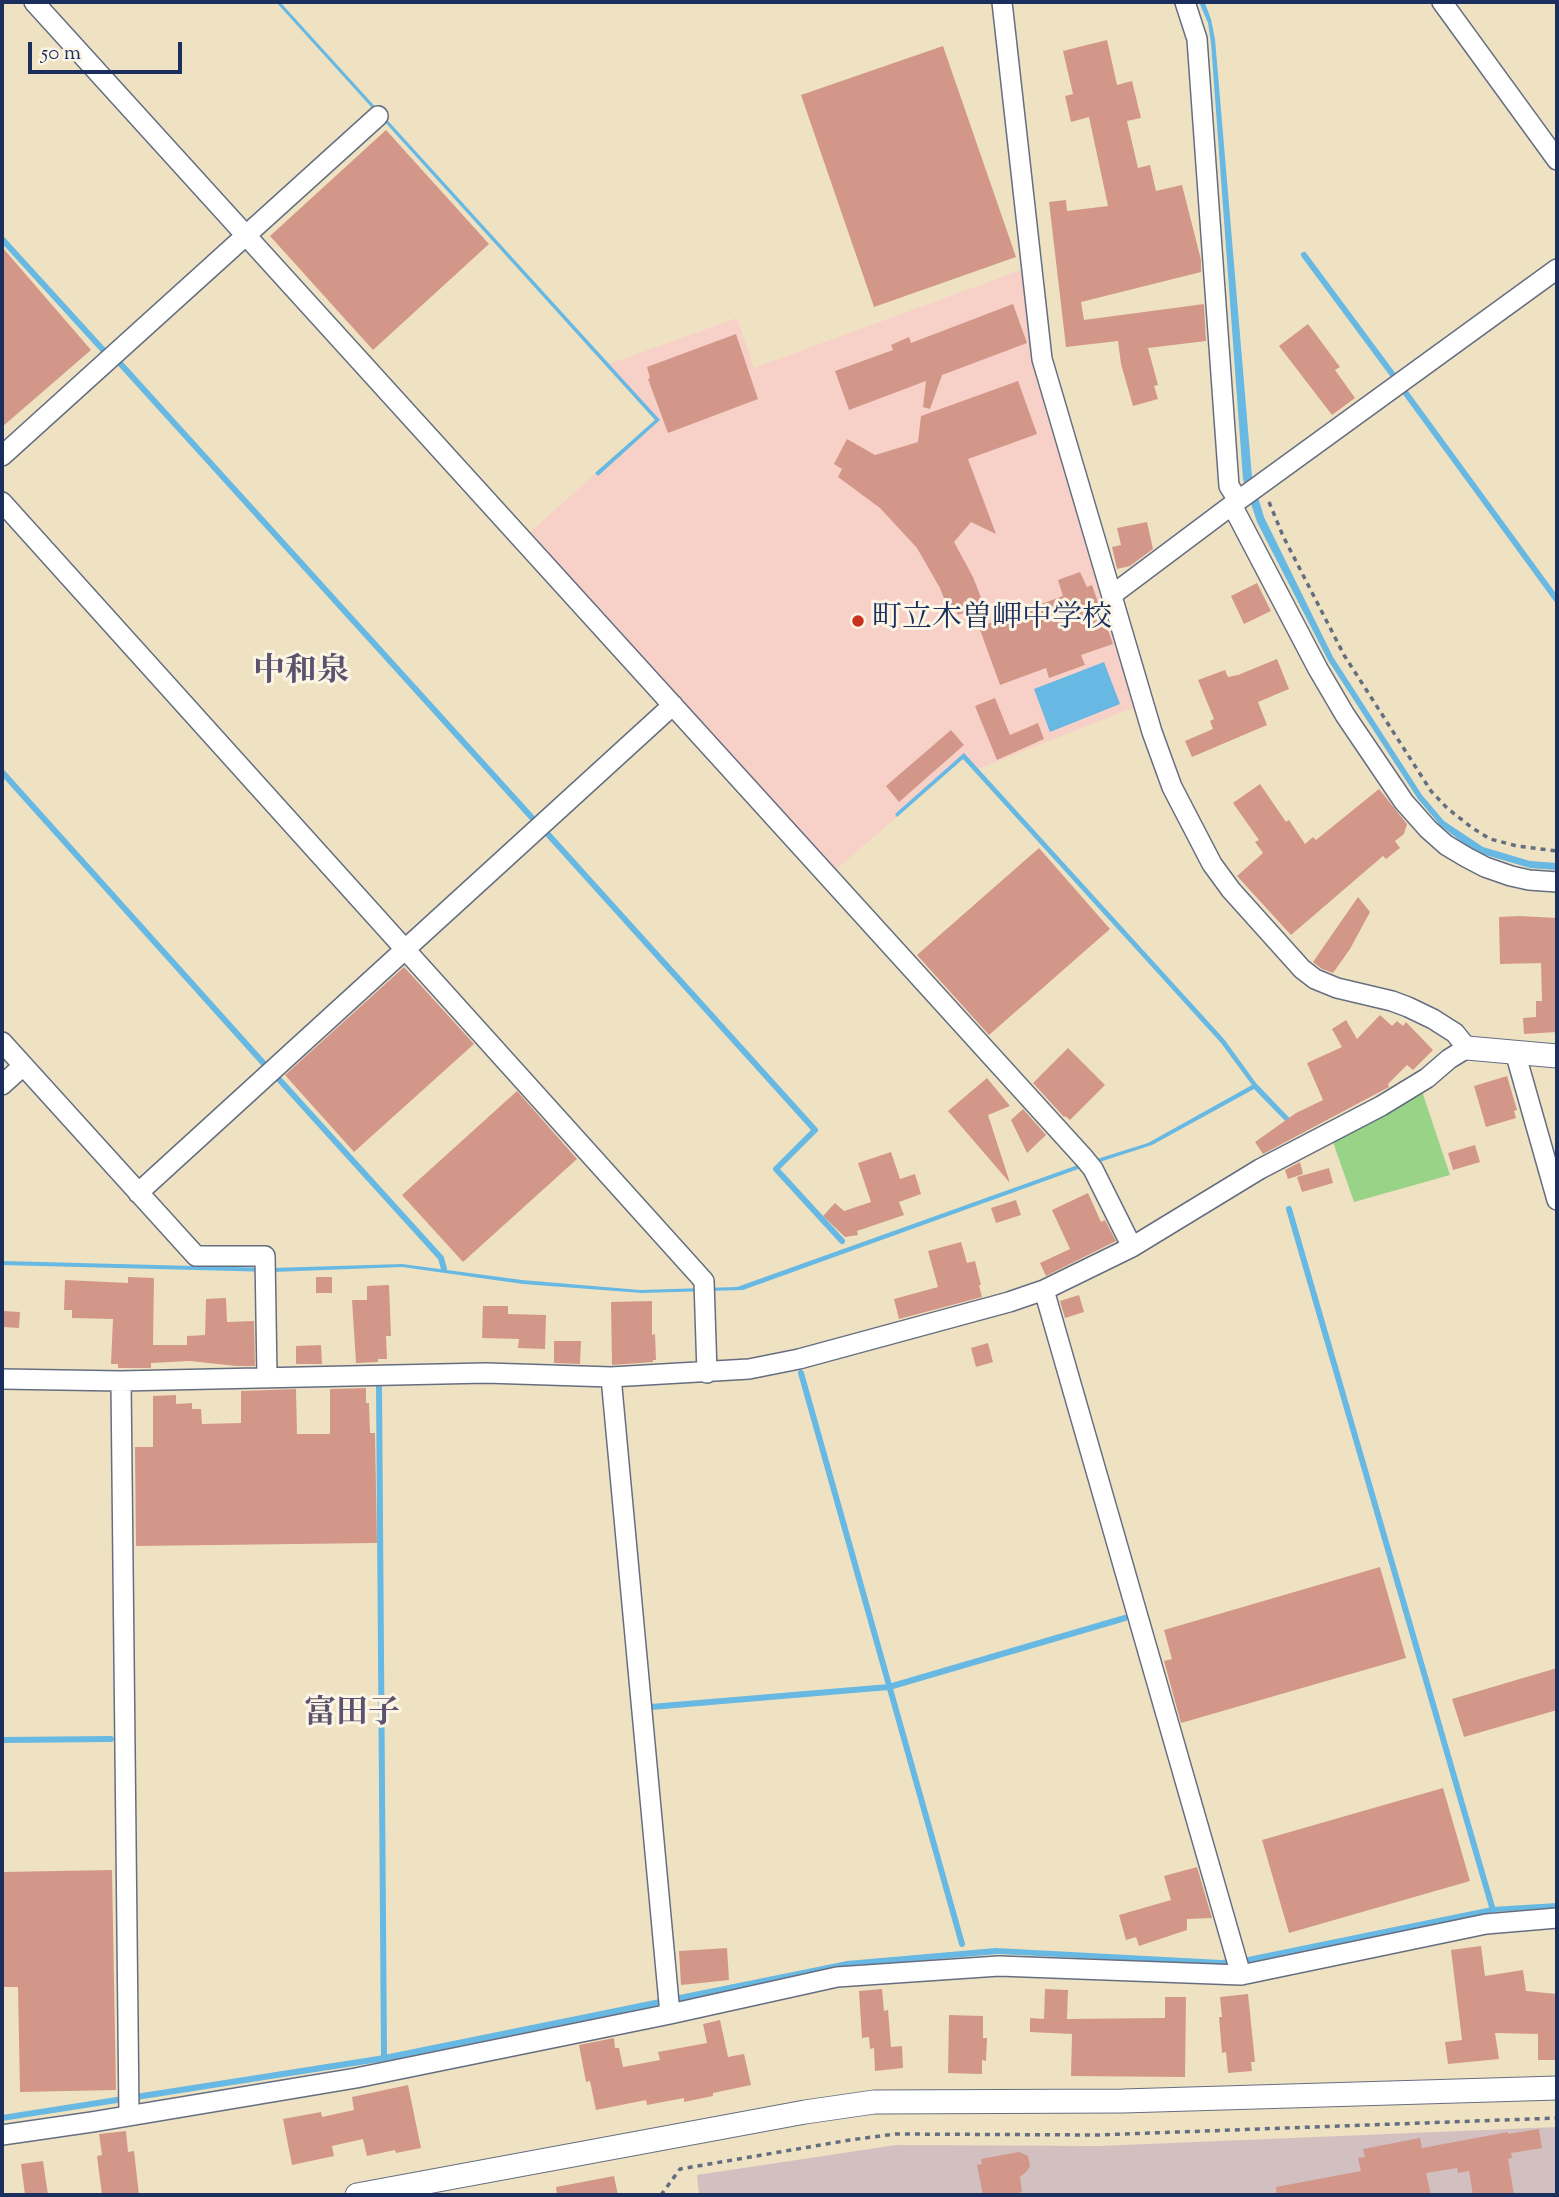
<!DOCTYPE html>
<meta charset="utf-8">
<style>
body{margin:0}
#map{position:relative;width:1559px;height:2197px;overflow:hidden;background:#efe2c2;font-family:"Sorts Mill Goudy",serif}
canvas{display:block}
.frame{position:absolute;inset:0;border:4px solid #1b2f5e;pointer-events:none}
.scale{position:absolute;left:28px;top:42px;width:154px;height:32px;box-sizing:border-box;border:4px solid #1b2f5e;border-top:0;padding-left:9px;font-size:21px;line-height:24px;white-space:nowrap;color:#1b2f5e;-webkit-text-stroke:5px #fcf5e5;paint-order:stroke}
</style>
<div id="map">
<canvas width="1559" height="2197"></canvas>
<div class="frame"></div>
<div class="scale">50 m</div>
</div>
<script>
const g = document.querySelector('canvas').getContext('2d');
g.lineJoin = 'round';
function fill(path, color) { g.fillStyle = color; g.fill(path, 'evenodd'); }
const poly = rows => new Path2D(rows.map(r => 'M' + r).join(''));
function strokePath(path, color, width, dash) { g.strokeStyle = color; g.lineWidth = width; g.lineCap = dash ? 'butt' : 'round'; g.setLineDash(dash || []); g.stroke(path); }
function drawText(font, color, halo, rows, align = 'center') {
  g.font = font + ' "Sorts Mill Goudy","Noto Serif JP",serif'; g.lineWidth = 6; g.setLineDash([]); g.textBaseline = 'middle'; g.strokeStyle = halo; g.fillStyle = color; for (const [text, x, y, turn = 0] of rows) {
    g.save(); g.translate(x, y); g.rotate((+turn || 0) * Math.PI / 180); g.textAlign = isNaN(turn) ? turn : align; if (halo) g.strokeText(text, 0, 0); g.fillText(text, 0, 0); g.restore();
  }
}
fill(poly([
 [1021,270,1034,361,1135,707,978,769,964,754,895,814,897,817,833,872,528,534,595,474,598,476,660,421,609,364,737,318,754,368]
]), '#f7d1c8');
fill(poly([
 [1557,2127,1557,2195,699,2195,697,2175,896,2145,1099,2146]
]), '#d2bfc0');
fill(poly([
 [1422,1091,1450,1175,1354,1202,1333,1142]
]), '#98d387');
fill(poly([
 [276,2,280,2,660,420,598,476,595,473,655,420],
 [1199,2,1205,3,1211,19,1215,39,1252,477,1264,517,1333,657,1422,795,1444,821,1483,847,1530,861,1557,863,1557,870,1530,868,1482,854,1463,843,1440,825,1418,799,1328,660,1257,522,1243,479,1211,43,1208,23],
 [1104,662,1120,704,1050,732,1034,689],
 [964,753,1224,1039,1256,1083,1299,1128,1295,1131,1254,1089,1152,1145,1081,1168,743,1290,642,1293,523,1284,402,1267,273,1272,2,1265,2,1261,272,1268,402,1264,522,1280,640,1290,737,1287,1078,1165,1148,1143,1252,1085,1221,1043,963,759,897,817,895,814],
 [1557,1903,1557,1908,1495,1912,1251,1962,1222,1965,998,1954,848,1967,386,2061,2,2121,2,2115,384,2055,847,1961,996,1948,1221,1960,1243,1958,1492,1907]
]), '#67b8e2');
strokePath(poly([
 [2,239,105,352],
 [1304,255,1393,375],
 [117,360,535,821],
 [1405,392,1557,600],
 [2,772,266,1066],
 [545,831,815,1130,776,1169,842,1241],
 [276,1076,441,1258,444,1269],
 [1289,1209,1492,1907],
 [801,1373,962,1944],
 [379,1387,384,2055],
 [651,1707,889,1687,1125,1618],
 [2,1740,111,1739]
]), '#67b8e2', 6);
fill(poly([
 [1107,40,1117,85,1132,81,1141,118,1127,121,1138,168,1150,165,1156,191,1182,185,1201,260,1201,272,1081,302,1084,320,1204,304,1206,341,1148,348,1158,385,1154,386,1158,399,1133,406,1121,364,1118,341,1066,347,1049,202,1066,200,1067,211,1108,206,1089,117,1071,122,1065,96,1073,94,1063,51],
 [943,46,1016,257,874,307,801,95],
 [386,130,489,244,373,350,270,236],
 [2,247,91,350,2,427],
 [1013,304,1027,343,942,375,930,409,923,407,926,381,849,410,835,371,893,350,891,345,909,337,911,343],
 [1308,324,1340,367,1335,370,1355,398,1332,415,1279,346],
 [736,334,758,399,668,433,648,379,650,378,647,367],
 [1018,381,1037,434,968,459,996,534,971,522,954,542,973,577,984,605,958,615,955,607,948,609,940,588,917,548,880,508,838,477,842,469,834,464,847,439,875,455,918,442,921,416],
 [1147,522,1153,549,1130,566,1117,569,1112,547,1121,545,1117,528],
 [1080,572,1087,587,1092,585,1113,644,1081,655,1085,665,1049,678,1046,668,1000,685,979,627,1063,596,1058,580],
 [1257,583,1271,611,1244,624,1231,596],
 [1277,659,1289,689,1258,702,1267,725,1192,757,1185,741,1213,729,1210,721,1214,719,1198,680,1225,670,1228,677,1238,675],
 [995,698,1010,735,1038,723,1044,739,997,760,975,706],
 [951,730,964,745,899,802,886,786],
 [1260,784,1286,822,1289,820,1305,844,1313,837,1316,840,1379,789,1407,824,1404,834,1395,841,1400,848,1386,859,1383,856,1291,935,1237,876,1263,853,1255,842,1259,840,1233,803],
 [1039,848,1110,929,989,1035,917,955],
 [1358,897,1370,912,1350,949,1333,973,1322,969,1313,962],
 [1520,916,1557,918,1557,1032,1524,1034,1523,1018,1536,1017,1536,1001,1542,1001,1541,963,1500,964,1499,917],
 [404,967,474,1044,354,1152,285,1075],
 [1380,1015,1392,1026,1397,1021,1403,1026,1406,1022,1433,1050,1413,1070,1407,1065,1388,1084,1389,1087,1263,1154,1255,1142,1296,1113,1323,1100,1307,1063,1342,1047,1332,1029,1346,1020,1357,1039],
 [1068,1048,1105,1085,1070,1120,1065,1116,1064,1117,1033,1083],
 [1507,1076,1517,1110,1514,1111,1516,1118,1486,1127,1474,1086],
 [987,1078,1010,1106,988,1115,1010,1183,948,1111],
 [517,1091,577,1159,463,1262,402,1195],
 [1023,1109,1046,1135,1027,1153,1011,1120],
 [1475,1145,1480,1162,1453,1170,1448,1153],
 [891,1152,900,1179,915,1174,921,1194,899,1202,904,1215,857,1231,858,1235,845,1237,823,1216,835,1203,844,1211,871,1202,858,1163],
 [1300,1162,1303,1174,1288,1179,1285,1170],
 [1329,1168,1333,1183,1302,1192,1297,1177],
 [1088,1193,1101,1222,1105,1220,1116,1241,1046,1276,1040,1263,1070,1249,1052,1210],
 [1016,1200,1021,1215,996,1223,991,1208],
 [961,1242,967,1263,975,1261,981,1285,979,1285,982,1297,899,1319,894,1299,938,1287,928,1251],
 [128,1277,154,1278,153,1345,187,1345,187,1336,205,1335,206,1299,226,1298,227,1322,254,1321,255,1366,236,1366,190,1361,151,1363,151,1368,118,1368,118,1364,111,1364,113,1319,72,1318,72,1310,64,1310,65,1280,128,1283],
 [316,1277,332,1277,332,1293,316,1293],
 [389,1285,391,1336,386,1336,387,1359,378,1359,378,1362,356,1363,352,1300,367,1300,367,1286],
 [1079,1295,1084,1312,1065,1318,1060,1301],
 [652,1301,652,1335,655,1334,656,1360,653,1360,653,1362,612,1365,611,1302],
 [483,1306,508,1306,508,1314,546,1315,545,1349,518,1348,519,1339,482,1338],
 [2,1311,20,1312,19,1328,2,1327],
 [554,1341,581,1341,580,1364,554,1363],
 [988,1343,993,1362,976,1367,971,1348],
 [321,1345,322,1364,296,1364,296,1346],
 [366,1388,366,1403,369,1403,370,1433,375,1433,377,1543,136,1546,135,1447,153,1447,153,1396,176,1395,176,1404,192,1403,192,1409,201,1409,202,1424,241,1423,241,1391,296,1389,297,1434,330,1434,330,1389],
 [1380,1567,1406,1658,1181,1723,1164,1661,1172,1659,1164,1630],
 [1557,1668,1557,1710,1464,1737,1452,1699],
 [1443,1788,1470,1881,1289,1933,1262,1840],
 [1197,1867,1212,1918,1187,1919,1187,1930,1139,1946,1136,1937,1126,1940,1119,1915,1171,1900,1164,1876],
 [112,1870,116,2090,20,2092,18,1987,2,1987,2,1872],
 [1481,1946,1485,1976,1523,1970,1526,1991,1557,1994,1557,2060,1538,2060,1538,2034,1495,2033,1499,2059,1448,2064,1445,2042,1462,2040,1451,1950],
 [727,1948,729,1980,681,1985,679,1951],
 [882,1989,884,2011,888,2010,891,2047,902,2046,903,2068,875,2071,874,2048,870,2049,869,2037,862,2038,859,1991],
 [1045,1989,1068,1990,1067,2019,1165,2018,1165,1997,1186,1997,1185,2077,1071,2076,1072,2034,1030,2032,1030,2018,1044,2019],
 [1248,1994,1255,2062,1251,2062,1252,2071,1228,2073,1226,2052,1222,2053,1219,2017,1222,2017,1220,1997],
 [949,2015,983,2016,983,2038,987,2038,986,2061,982,2060,982,2074,948,2073],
 [720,2020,728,2057,744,2054,751,2085,713,2093,713,2096,684,2102,684,2098,647,2105,646,2100,596,2110,590,2081,586,2082,579,2045,614,2038,615,2048,619,2048,623,2067,660,2060,658,2052,707,2043,703,2024],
 [408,2085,421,2148,396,2153,395,2150,367,2156,363,2139,332,2146,334,2156,292,2165,283,2119,321,2112,322,2117,354,2110,352,2097],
 [1539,2129,1542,2148,1511,2153,1512,2158,1508,2159,1514,2195,1473,2195,1469,2171,1458,2173,1457,2168,1426,2173,1431,2195,1277,2195,1276,2187,1361,2171,1358,2158,1365,2157,1363,2149,1420,2138,1422,2148,1508,2132,1508,2134],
 [126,2131,128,2152,134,2151,139,2195,102,2195,97,2156,102,2155,99,2134],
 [1019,2152,1028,2156,1030,2166,1027,2171,1020,2177,1022,2192,1020,2192,1021,2195,983,2195,977,2165,982,2164,981,2159],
 [43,2161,48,2195,25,2195,21,2164],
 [614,2176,618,2195,557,2195,556,2187]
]), '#d3978a');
const minor = poly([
 [34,2,1084,1158,1093,1169,1132,1247],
 [1185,2,1197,39,1229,486,1238,500],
 [1442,2,1557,160],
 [2,456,378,116],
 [2,502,704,1281,707,1373],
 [1232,505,1318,669,1345,715,1404,802,1428,829,1446,845,1466,857,1485,867,1511,876,1529,880,1557,882],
 [1112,595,1232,505,1557,269],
 [2,1042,196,1256,265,1256,267,1377],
 [1515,1052,1557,1200],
 [2,1085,23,1066],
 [138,1193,673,705],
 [1044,1290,1241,1975],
 [611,1377,670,2014],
 [2,1379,121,1381,486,1373,611,1377,749,1369,799,1359,1009,1302,1044,1290,1132,1247,1260,1169,1381,1106,1427,1078,1449,1059,1467,1048,1455,1033,1433,1019,1408,1007,1392,1001,1337,988,1315,979,1302,969,1231,890,1212,864,1172,787,1152,732,1042,359,1002,2],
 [121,1381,129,2116],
 [2,2135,92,2122,356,2078,670,2014,837,1977,999,1966,1241,1975,1486,1924,1557,1918]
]);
const tertiary = poly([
 [1467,1048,1557,1056],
 [357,2195,805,2112,874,2102,1123,2101,1557,2088]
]);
strokePath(minor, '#656e81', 22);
strokePath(tertiary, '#656e81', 25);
strokePath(poly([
 [1269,502,1283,536,1344,655,1431,791,1447,808,1471,827,1490,839,1517,846,1557,851],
 [661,2195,680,2169,850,2140,895,2134,1097,2135,1557,2118]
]), '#656e81', 3.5, [5, 5]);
strokePath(minor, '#fff', 19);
strokePath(tertiary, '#fff', 23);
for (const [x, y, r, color] of [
 [858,621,7,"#c8321e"]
]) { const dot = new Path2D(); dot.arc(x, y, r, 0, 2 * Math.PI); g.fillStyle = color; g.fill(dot); strokePath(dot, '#fcf5e5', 2.5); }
drawText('30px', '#1b2f5e', '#fcf5e5', [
 ["町立木曽岬中学校",872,621]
], 'left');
drawText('bold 32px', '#5b536d', '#fcf5e5', [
 ["中和泉",301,675],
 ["富田子",352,1717]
]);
</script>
